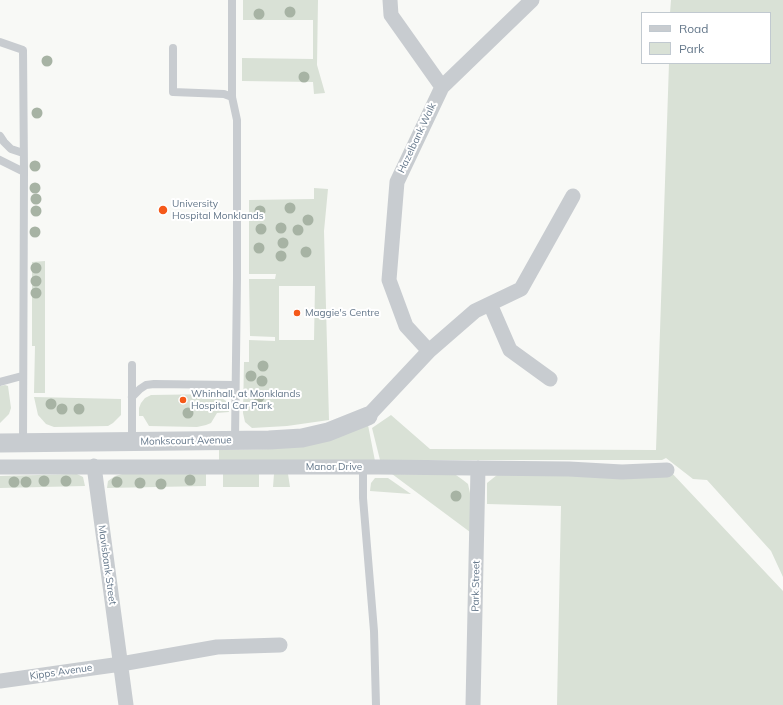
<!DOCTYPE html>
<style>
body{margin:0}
#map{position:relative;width:783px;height:705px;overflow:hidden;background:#f8f9f6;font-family:Mulish,sans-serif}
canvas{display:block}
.legend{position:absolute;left:641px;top:12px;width:130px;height:52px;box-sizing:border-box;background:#fff;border:1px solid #c1c9d0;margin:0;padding:5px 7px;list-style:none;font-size:12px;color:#64778a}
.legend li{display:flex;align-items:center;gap:8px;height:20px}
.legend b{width:20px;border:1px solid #c1c9d0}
</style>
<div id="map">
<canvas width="783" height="705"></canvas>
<ul class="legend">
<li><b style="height:5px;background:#c8ccd0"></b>Road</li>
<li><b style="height:11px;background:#d9e1d6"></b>Park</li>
</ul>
</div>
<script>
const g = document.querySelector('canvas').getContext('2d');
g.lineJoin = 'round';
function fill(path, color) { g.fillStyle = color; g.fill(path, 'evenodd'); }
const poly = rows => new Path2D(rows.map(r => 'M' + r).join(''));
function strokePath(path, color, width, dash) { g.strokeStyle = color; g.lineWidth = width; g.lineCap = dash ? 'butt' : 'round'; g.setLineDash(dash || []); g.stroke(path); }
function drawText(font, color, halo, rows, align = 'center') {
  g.font = font + ' Mulish,sans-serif'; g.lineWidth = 4; g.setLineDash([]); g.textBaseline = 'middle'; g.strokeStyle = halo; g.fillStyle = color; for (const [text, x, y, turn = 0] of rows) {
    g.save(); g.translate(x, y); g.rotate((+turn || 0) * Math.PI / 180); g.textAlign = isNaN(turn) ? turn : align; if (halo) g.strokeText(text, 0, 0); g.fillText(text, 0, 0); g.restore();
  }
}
fill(poly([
 [243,0,318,0,317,65,325,93,314,94,313,82,242,81,242,58,313,59,313,20,243,20],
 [671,0,783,0,783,577,771,551,707,480,693,479,666,458,662,460,380,460,372,428,391,415,430,449,656,450,669,63,770,63,770,13,670,13],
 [314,188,328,189,324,231,329,420,287,426,252,428,245,422,243,413,244,362,249,362,249,340,275,341,275,337,250,336,249,279,275,279,276,274,249,274,249,200,314,199],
 [279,286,315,286,314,340,279,340],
 [45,261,45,393,34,393,35,346,32,346,32,262],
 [5,385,8,386,11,408,9,414,0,423,0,386],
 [216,394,226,401,229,412,217,413,211,423,206,425,197,427,149,426,143,416,139,416,139,408,141,403,145,398,151,395],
 [34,397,121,399,121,415,113,423,108,426,54,427,46,424,38,415],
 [368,425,375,461,219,461,219,450,274,449],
 [670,471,783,591,783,705,557,705,561,506,487,504,487,483,497,475],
 [77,474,83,477,85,486,0,488,0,476],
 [122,474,206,474,206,486,107,488,108,481,115,476],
 [223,474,259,474,259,487,223,487],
 [274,474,288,474,290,487,273,487],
 [392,474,456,475,463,480,468,484,470,493,470,532],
 [375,478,388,478,411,494,370,491,371,483]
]), '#d9e1d6');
strokePath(poly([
 [232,0,232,97,237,120,237,278,235,440],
 [0,42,23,50,24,172],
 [173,48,173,92,224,94,232,97],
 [0,136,4,142,11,149,23,153],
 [0,160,24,172,23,443],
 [0,382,22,376],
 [132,397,140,389,146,385,154,384,235,385],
 [132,441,132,365],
 [363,467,363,498,374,631,376,705]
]), '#c8ccd0', 8);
strokePath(poly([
 [390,0,391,15,442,87],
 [490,304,510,350,550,379],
 [429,351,406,326,389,280,397,182,442,87,532,0],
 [368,416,429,351,475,311,521,289,573,196],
 [94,466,126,705],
 [0,467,378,467,569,469,622,472,667,470],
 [0,681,121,664,217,647,280,645],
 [473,705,478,468]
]), '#c8ccd0', 15);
strokePath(poly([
 [0,443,269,440,302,438,328,432,368,416]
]), '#c8ccd0', 19);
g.fillStyle = '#a7b3a4';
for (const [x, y] of [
 [290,12],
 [259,14],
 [47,61],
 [304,77],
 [37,113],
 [35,166],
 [35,188],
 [36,199],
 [290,208],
 [36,211],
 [260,211],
 [308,220],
 [281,228],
 [261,229],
 [298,230],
 [35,232],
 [283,243],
 [259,248],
 [306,252],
 [281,256],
 [36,268],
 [36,281],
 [36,293],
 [263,366],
 [251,376],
 [262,381],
 [259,397],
 [51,404],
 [62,409],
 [79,409],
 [188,413],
 [190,480],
 [44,481],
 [66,481],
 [14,482],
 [26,482],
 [117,482],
 [140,483],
 [161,484],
 [456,496]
]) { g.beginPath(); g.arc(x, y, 5.5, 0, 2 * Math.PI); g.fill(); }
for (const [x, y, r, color] of [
 [163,210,5,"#f55919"],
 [297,313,4,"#f55919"],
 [183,400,4,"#f55919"]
]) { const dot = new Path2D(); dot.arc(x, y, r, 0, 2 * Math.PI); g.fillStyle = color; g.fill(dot); strokePath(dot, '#fff', 1.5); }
drawText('10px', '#64778a', '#fff', [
 ["Hazelbank Walk",417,138,-65],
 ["Monkscourt Avenue",186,441,-1],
 ["Manor Drive",334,467],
 ["Mavisbank Street",107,565,82],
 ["Park Street",476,586,-89],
 ["Kipps Avenue",61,672,-8]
]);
drawText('10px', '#64778a', '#fff', [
 ["University",172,204],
 ["Hospital Monklands",172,216],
 ["Maggie's Centre",305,313],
 ["Whinhall, at Monklands",191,394],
 ["Hospital Car Park",191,406]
], 'left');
</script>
